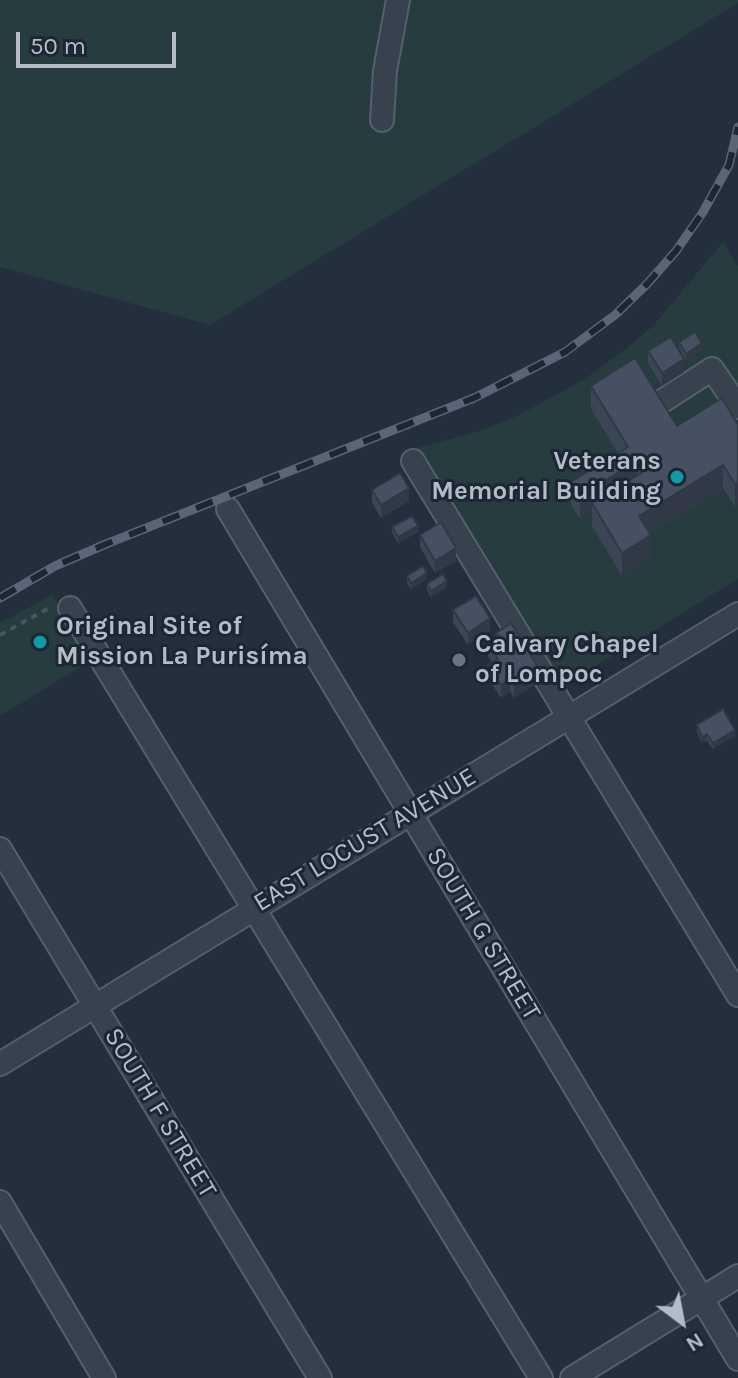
<!DOCTYPE html>
<meta charset="utf-8">
<style>
body{margin:0}
#map{position:relative;width:738px;height:1378px;overflow:hidden;background:#242f3e;font-family:Karla,sans-serif}
canvas{display:block}
.north{position:absolute;left:642px;top:1282px;width:80px;height:80px;-webkit-text-stroke:6px #1d2633;paint-order:stroke;rotate:148deg;font-size:22px;font-weight:700;line-height:32px;text-align:center;color:#b4bcc9}
.north::after{content:'';display:block;margin:auto;width:28px;height:36px;background:#b4bcc9;clip-path:polygon(50% 0,100% 100%,50% 72%,0 100%)}
.scale{position:absolute;left:16px;top:32px;width:160px;height:36px;box-sizing:border-box;border:4px solid #b4bcc9;border-top:0;padding-left:10px;font-size:24px;line-height:28px;white-space:nowrap;color:#b4bcc9;-webkit-text-stroke:6px #1d2633;paint-order:stroke}
</style>
<div id="map">
<canvas width="738" height="1378"></canvas>
<div class="north">N</div>
<div class="scale">50 m</div>
</div>
<script>
const g = document.querySelector('canvas').getContext('2d');
g.lineJoin = 'round';
function fill(path, color) { g.fillStyle = color; g.fill(path, 'evenodd'); }
const poly = rows => new Path2D(rows.map(r => 'M' + r).join(''));
function strokePath(path, color, width, dash) { g.strokeStyle = color; g.lineWidth = width; g.lineCap = dash ? 'butt' : 'round'; g.setLineDash(dash || []); g.stroke(path); }
function drawText(font, color, halo, rows, align = 'center') {
  g.font = font + ' Karla,sans-serif'; g.lineWidth = 6; g.setLineDash([]); g.textBaseline = 'middle'; g.strokeStyle = halo; g.fillStyle = color; for (const [text, x, y, turn = 0] of rows) {
    g.save(); g.translate(x, y); g.rotate((+turn || 0) * Math.PI / 180); g.textAlign = isNaN(turn) ? turn : align; if (halo) g.strokeText(text, 0, 0); g.fillText(text, 0, 0); g.restore();
  }
}
fill(poly([
 [0,0,738,0,738,3,210,325,0,267],
 [723,242,738,266,738,579,563,686,417,448,477,432,517,416,583,380,627,348,653,326],
 [52,595,92,660,0,716,0,623]
]), '#263c3f');
const minor = poly([
 [382,120,385,71,398,0],
 [664,400,712,369,738,407],
 [413,461,738,995],
 [228,509,738,1359],
 [70,608,541,1378],
 [0,849,320,1378],
 [0,1064,738,614],
 [0,1202,104,1378],
 [572,1378,738,1276]
]);
strokePath(minor, '#565f6c', 26);
strokePath(poly([
 [0,635,49,608]
]), '#44595c', 4, [6, 6]);
strokePath(minor, '#38414e', 22);
const rail = poly([
 [0,598,55,566,106,544,474,398,565,352,615,315,647,284,676,251,703,212,729,165,738,127]
]);
strokePath(rail, '#5a6575', 9);
strokePath(rail, '#1d2633', 6, [18]);
fill(poly([
 [679,342,702,350,686,360,679,348],
 [648,351,684,372,662,386,648,363],
 [591,386,677,426,738,425,735,507,723,488,650,533,651,559,622,576,592,526,592,512,580,519,571,505,571,482,618,453,591,409],
 [372,490,409,501,381,518,372,502],
 [392,527,418,532,398,543,392,533],
 [420,535,456,561,435,573,420,547],
 [407,576,427,579,411,589,407,583],
 [427,584,447,587,431,597,427,590],
 [453,610,490,631,468,645,453,622],
 [496,633,539,682,514,698,510,691,501,698,488,678,488,666,492,663,488,656,488,644,496,639],
 [697,725,735,736,713,749,707,741,702,743,697,731]
]), '#3b4654');
fill(poly([
 [702,343,702,350,686,360,686,354],
 [684,359,684,372,662,386,662,373],
 [637,461,637,484,592,503,592,512,580,519,580,496],
 [723,465,723,488,639,539,639,516],
 [738,482,738,505,735,507,735,484],
 [409,488,409,501,381,518,381,505],
 [418,526,418,532,398,543,398,537],
 [651,535,651,559,622,576,622,553],
 [456,548,456,561,435,573,435,561],
 [427,573,427,579,411,589,411,583],
 [447,581,447,587,431,597,431,591],
 [490,618,490,631,468,645,468,633],
 [539,669,539,682,514,698,514,685],
 [510,679,510,691,501,698,501,685],
 [735,730,735,736,713,749,713,743],
 [707,734,707,741,702,743,702,737]
]), '#303945');
const building = poly([
 [695,332,702,343,686,354,679,342,695,332],
 [671,337,684,359,662,373,648,351,671,337],
 [635,358,677,426,722,398,738,425,738,482,735,484,723,465,639,516,651,535,622,553,592,503,643,472,637,461,580,496,571,482,628,447,591,386,635,358],
 [400,473,409,488,381,505,372,490,400,473],
 [412,516,418,526,398,537,392,527,412,516],
 [441,522,456,548,435,561,420,535,441,522],
 [423,566,427,573,411,583,407,576,423,566],
 [443,574,447,581,431,591,427,584,443,574],
 [476,596,490,618,468,633,453,610,476,596],
 [511,623,539,669,514,685,510,679,501,685,488,666,498,659,488,644,499,637,496,633,511,623],
 [723,709,735,730,713,743,707,734,702,737,697,725,723,709]
]);
fill(building, '#455162');
strokePath(building, '#303945', 2);
for (const [x, y, r, color] of [
 [677,477,8,"#0f9aa8"],
 [40,642,8,"#0f9aa8"],
 [459,660,8,"#6b7280"]
]) { const dot = new Path2D(); dot.arc(x, y, r, 0, 2 * Math.PI); g.fillStyle = color; g.fill(dot); strokePath(dot, '#1d2633', 3); }
drawText('bold 26px', '#b4bcc9', '#1d2633', [
 ["Veterans",661,462,"right"],
 ["Memorial Building",661,492,"right"],
 ["Original Site of",56,627],
 ["Mission La Purisíma",56,657],
 ["Calvary Chapel",475,645],
 ["of Lompoc",475,675]
], 'left');
drawText('26px', '#b4bcc9', '#1d2633', [
 ["EAST LOCUST AVENUE",365,840,-31],
 ["SOUTH G STREET",483,934,59],
 ["SOUTH F STREET",160,1113,59]
]);
</script>
